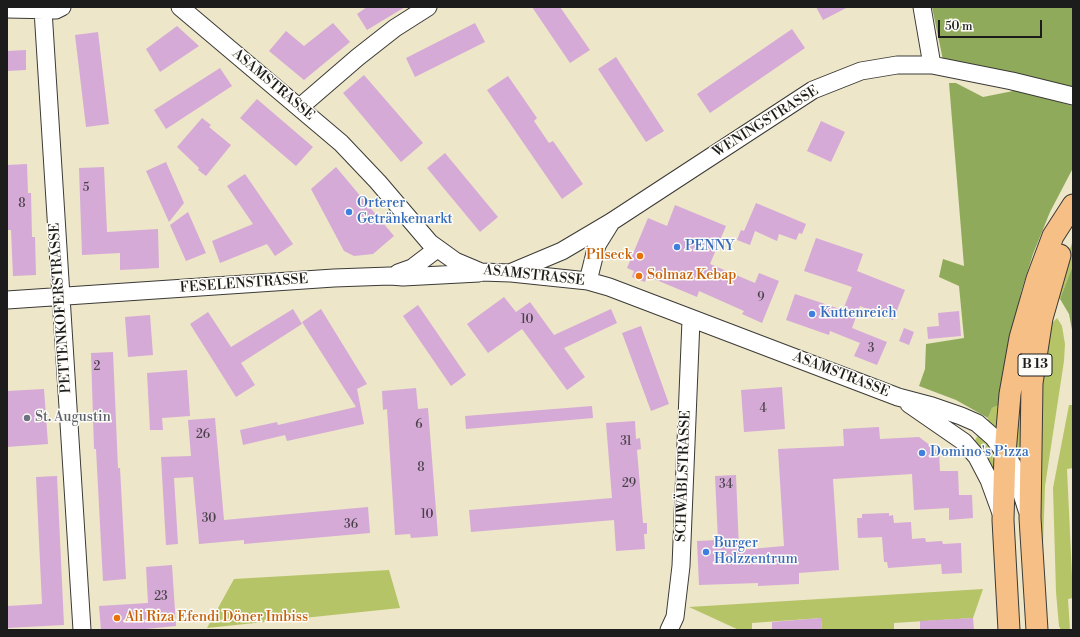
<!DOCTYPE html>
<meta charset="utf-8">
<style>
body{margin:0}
#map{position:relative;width:1080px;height:637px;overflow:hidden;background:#ede6c9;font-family:"Libre Bodoni",serif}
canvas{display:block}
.frame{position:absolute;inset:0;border:8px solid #1c1c1c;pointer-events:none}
.scale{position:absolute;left:938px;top:20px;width:104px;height:18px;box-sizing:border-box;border:2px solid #1c1c1c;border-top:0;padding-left:5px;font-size:12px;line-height:14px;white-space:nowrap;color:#1c1c1c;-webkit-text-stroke:3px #fdfcf7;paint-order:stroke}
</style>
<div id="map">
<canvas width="1080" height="637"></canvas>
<div class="frame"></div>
<div class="scale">50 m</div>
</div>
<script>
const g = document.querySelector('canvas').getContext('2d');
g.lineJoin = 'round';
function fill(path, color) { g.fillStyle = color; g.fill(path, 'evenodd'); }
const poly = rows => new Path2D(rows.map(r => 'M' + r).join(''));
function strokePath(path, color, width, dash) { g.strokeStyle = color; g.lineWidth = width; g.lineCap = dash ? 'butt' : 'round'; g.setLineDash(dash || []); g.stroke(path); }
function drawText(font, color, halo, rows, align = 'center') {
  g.font = font + ' "Libre Bodoni",serif'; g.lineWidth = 3; g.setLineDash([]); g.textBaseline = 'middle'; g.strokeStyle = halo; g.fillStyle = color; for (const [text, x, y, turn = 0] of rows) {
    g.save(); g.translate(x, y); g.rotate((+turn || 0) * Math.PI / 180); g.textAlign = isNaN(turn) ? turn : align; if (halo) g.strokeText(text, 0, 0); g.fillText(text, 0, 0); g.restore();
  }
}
fill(poly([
 [1073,240,1073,265,1060,299,1058,298,1064,266],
 [1057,318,1062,326,1065,344,1064,361,1045,486,1043,545,1042,546,1038,485,1038,432,1048,323,1052,323],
 [1024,357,1020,470,1013,453],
 [1001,404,999,432,986,423,992,408],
 [1069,405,1073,405,1073,468,1067,469,1073,598,1068,599,1070,630,1061,630,1059,626,1056,592,1053,488],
 [978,435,992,451,994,472,973,444],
 [389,570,400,608,207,628,234,579],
 [983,589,973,618,894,623,894,630,822,630,821,618,752,623,752,630,739,630,689,607]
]), '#b5c466');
fill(poly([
 [932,7,1073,7,1073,86,1068,87,943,60],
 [949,83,956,83,983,97,1023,89,1049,99,1073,106,1073,168,1050,212,1033,254,1021,292,1001,404,992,408,988,418,956,400,919,386,925,369,926,344,964,338,959,286,939,277,943,259,964,266],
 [1073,265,1073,335,1069,314,1060,299]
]), '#90aa5b');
fill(poly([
 [367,7,405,7,367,30,357,14],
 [532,7,560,7,590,50,570,63],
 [816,7,848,7,823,20],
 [333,23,350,42,304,80,269,51,286,31,304,46],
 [475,23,485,42,415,77,406,58],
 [177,26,199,46,160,72,146,49],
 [792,29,805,48,710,113,697,94],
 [98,32,109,124,86,127,75,35],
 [26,50,26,70,7,71,7,51],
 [616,57,664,131,646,142,598,69],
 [220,68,232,86,166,129,154,110],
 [364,75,423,143,401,162,343,93],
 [508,76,537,118,534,121,549,143,553,141,583,184,562,199,487,90],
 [257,99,313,147,296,166,240,118],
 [202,118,211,125,209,127,231,145,206,176,198,170,199,168,177,147],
 [821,121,845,132,831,162,807,151],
 [445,153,498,217,480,232,427,168],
 [166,162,184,203,169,222,146,171],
 [27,164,28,193,31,193,32,237,35,237,36,275,13,276,11,230,8,230,7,165],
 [104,167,107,232,158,229,159,268,120,270,120,253,82,255,79,168],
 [336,167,394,236,373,254,354,256,344,251,311,189],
 [245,174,293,244,275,256,267,244,220,263,212,241,253,224,227,186],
 [756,203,806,224,802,234,799,233,796,240,779,234,777,241,755,231,750,245,737,240,741,230,744,231],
 [675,205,726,226,710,264,755,283,759,273,779,281,762,323,742,314,744,311,699,291,697,297,647,276,645,282,632,277,634,271,627,268,648,218,667,226],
 [188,212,206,253,186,261,170,225],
 [816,238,863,254,857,271,905,290,893,320,860,306,852,328,887,342,877,365,854,356,860,343,830,331,829,335,786,320,795,294,843,310,852,287,804,271],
 [504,297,516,312,530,302,554,335,611,309,617,323,564,348,585,377,567,390,522,329,488,353,467,324],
 [418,305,466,375,451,386,403,316],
 [293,309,302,324,241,363,255,385,236,397,190,324,208,312,231,347],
 [321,309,367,384,357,389,364,424,287,441,285,435,243,445,240,430,277,422,278,425,356,407,302,322],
 [959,311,961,336,928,339,927,327,939,326,938,313],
 [150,315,153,355,128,357,125,317],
 [641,326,669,404,651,411,622,333],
 [904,328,914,332,909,345,899,341],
 [113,352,118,468,120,468,126,579,103,581,96,449,94,449,91,353],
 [187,370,190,416,162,418,163,430,150,430,147,373],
 [782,387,785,429,744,432,741,390],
 [416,388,418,409,428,408,438,536,411,538,410,534,395,535,387,409,383,410,382,391],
 [44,389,48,444,7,447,7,391],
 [592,406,593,418,466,429,465,416],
 [215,418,224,520,368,507,370,533,244,544,244,540,199,544,193,477,174,478,178,544,166,545,161,457,191,456,188,420],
 [635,421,636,439,640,438,641,449,637,450,643,523,647,523,647,534,644,534,645,549,616,551,614,520,471,532,469,510,612,498,606,423],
 [879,427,880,439,919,437,939,452,940,471,958,471,959,495,972,495,973,518,949,520,949,508,914,510,912,474,833,479,839,570,799,573,799,584,758,586,758,583,699,585,697,541,718,540,715,476,736,475,739,550,784,546,778,449,844,446,843,429],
 [57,476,64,625,7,628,7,606,42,604,36,477],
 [889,513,889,516,893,515,894,523,911,522,912,539,925,538,926,542,942,541,943,544,961,543,962,573,942,574,941,564,888,568,887,562,884,562,882,537,858,538,857,518,862,518,862,514],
 [172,565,176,626,135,630,101,630,99,606,148,603,146,567],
 [821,618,822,630,772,630,772,622],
 [973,618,974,630,920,630,920,621]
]), '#d5aad6');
const minor = poly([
 [180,7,341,143,378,182,430,243,455,261,481,272,511,273,588,281,609,287,898,397,932,406,961,416,977,423,993,437,1005,453,1013,466,1027,510],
 [922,7,932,65],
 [7,9,56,10,62,7],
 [43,10,82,630],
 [300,107,358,57,395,28,428,7],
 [512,272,562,251,611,222,813,90,861,71,897,65,932,65,1012,81,1073,96],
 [398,273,412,268,437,249],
 [588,281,597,245,610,224],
 [7,300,334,278,390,276,403,277,479,273],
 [909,404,964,442,977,457,989,480,1001,513],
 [669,630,675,617,681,566,691,320]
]);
const major = poly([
 [1009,630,1003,520,1005,453,1010,394,1020,338,1037,279,1053,236,1073,205],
 [1037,630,1030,518,1032,383,1042,318,1060,255]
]);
strokePath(minor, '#3b3a36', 19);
strokePath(major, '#3b3a36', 23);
strokePath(minor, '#fff', 17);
strokePath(major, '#f5bf86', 21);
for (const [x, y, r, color] of [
 [349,212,4,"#3f7fe0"],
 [677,247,4,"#3f7fe0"],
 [640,256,4,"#e8710a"],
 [639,276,4,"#e8710a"],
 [812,314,4,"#3f7fe0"],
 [27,418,4,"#6b7280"],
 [922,453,4,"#3f7fe0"],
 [706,552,4,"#3f7fe0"],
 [117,618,4,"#e8710a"]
]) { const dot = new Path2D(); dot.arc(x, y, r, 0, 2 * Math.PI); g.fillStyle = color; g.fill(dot); strokePath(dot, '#fdfcf7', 1.5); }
drawText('12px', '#4a404a', null, [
 ["5",86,188],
 ["8",22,204],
 ["9",761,298],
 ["10",527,320],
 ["3",871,349],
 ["2",97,367],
 ["4",763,409],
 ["6",419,425],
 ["26",203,435],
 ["31",626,442],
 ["8",421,468],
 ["29",629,484],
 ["34",726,485],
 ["10",427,515],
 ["30",209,519],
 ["36",351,525],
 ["23",161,597]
]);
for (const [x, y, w] of [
 [1035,365,34]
]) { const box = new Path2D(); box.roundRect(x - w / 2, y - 11, w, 22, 3); g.fillStyle = '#fdfcf7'; g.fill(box); strokePath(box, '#1c1c1c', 1); }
drawText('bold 13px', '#1c1c1c', null, [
 ["B 13",1035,365]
]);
drawText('14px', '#1c1c1c', '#fdfcf7', [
 ["ASAMSTRASSE",273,85,40],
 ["WENINGSTRASSE",766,122,-32],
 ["ASAMSTRASSE",534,276,6],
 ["FESELENSTRASSE",244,284,-4],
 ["PETTENKOFERSTRASSE",61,308,-94],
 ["ASAMSTRASSE",841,375,21],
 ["SCHWÄBLSTRASSE",684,476,-88]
]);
drawText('14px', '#366cbe', '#fdfcf7', [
 ["Orterer",357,204],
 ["Getränkemarkt",357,220],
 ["PENNY",685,247],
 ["Kuttenreich",820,314],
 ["Domino's Pizza",930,453],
 ["Burger",714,544],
 ["Holzzentrum",714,560]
], 'left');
drawText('14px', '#c56008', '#fdfcf7', [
 ["Pilseck",632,256,"right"],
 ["Solmaz Kebap",647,276],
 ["Ali Riza Efendi Döner Imbiss",125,618]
], 'left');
drawText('14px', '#5b616d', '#fdfcf7', [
 ["St. Augustin",35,418]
], 'left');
</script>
